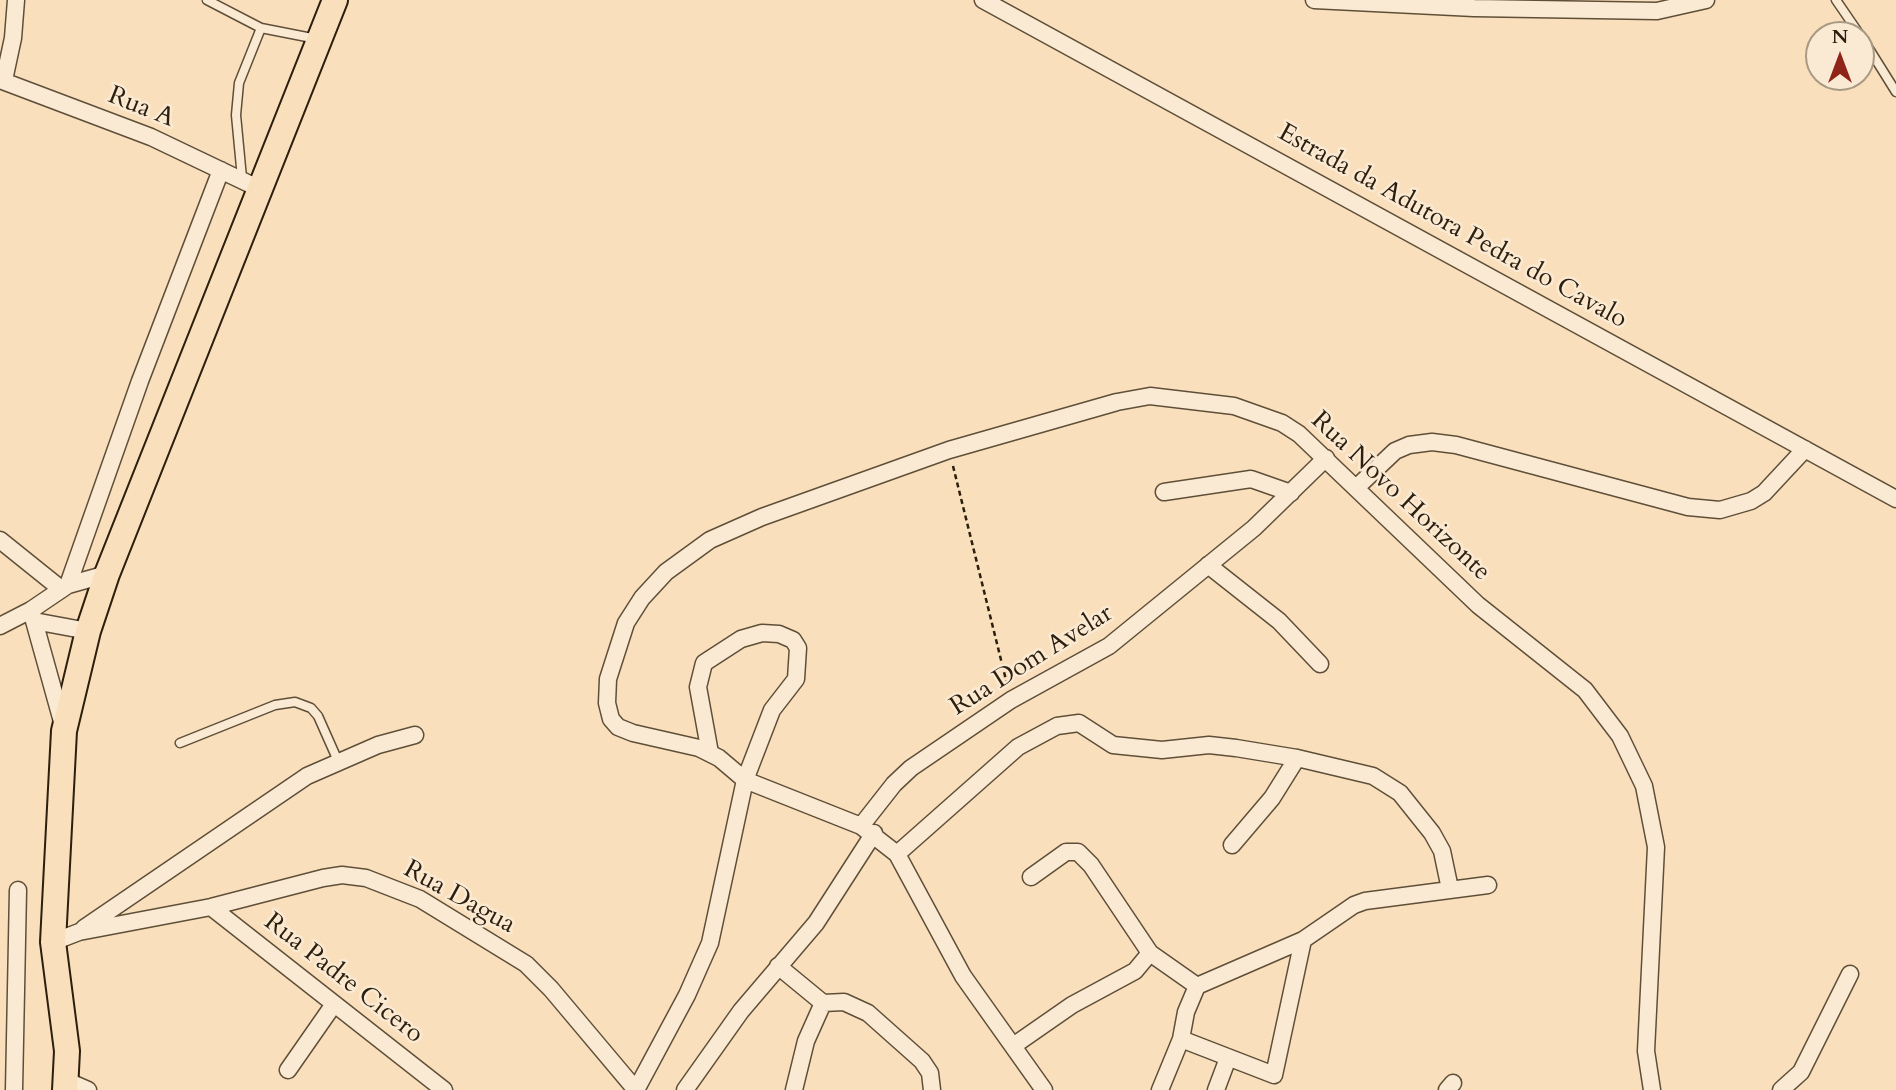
<!DOCTYPE html>
<style>
body{margin:0}
#map{position:relative;width:1896px;height:1090px;overflow:hidden;background:#f9dfbb;font-family:Cardo,serif}
canvas{display:block}
.north{position:absolute;left:1805px;top:21px;width:70px;height:70px;box-sizing:border-box;background:#fbead3;border:2px solid #a89984;border-radius:50%;rotate:0deg;font-size:19px;font-weight:700;line-height:28px;text-align:center;color:#2c1f0e}
.north::after{content:'';display:block;margin:auto;width:24px;height:32px;background:#8f2418;clip-path:polygon(50% 0,100% 100%,50% 72%,0 100%)}
</style>
<div id="map">
<canvas width="1896" height="1090"></canvas>
<div class="north">N</div>
</div>
<script>
const g = document.querySelector('canvas').getContext('2d');
g.lineJoin = 'round';
const poly = rows => new Path2D(rows.map(r => 'M' + r).join(''));
function strokePath(path, color, width, dash) { g.strokeStyle = color; g.lineWidth = width; g.lineCap = dash ? 'butt' : 'round'; g.setLineDash(dash || []); g.stroke(path); }
function drawText(font, color, halo, rows, align = 'center') {
  g.font = font + ' Cardo,serif'; g.lineWidth = 5; g.setLineDash([]); g.textBaseline = 'middle'; g.strokeStyle = halo; g.fillStyle = color; for (const [text, x, y, turn = 0] of rows) {
    g.save(); g.translate(x, y); g.rotate((+turn || 0) * Math.PI / 180); g.textAlign = isNaN(turn) ? turn : align; if (halo) g.strokeText(text, 0, 0); g.fillText(text, 0, 0); g.restore();
  }
}
const service = poly([
 [207,0,261,28,317,39],
 [1836,0,1860,35],
 [1861,36,1896,92],
 [242,178,236,115,239,83,261,28],
 [180,743,275,705,295,702,311,708,318,716,338,761]
]);
const minor = poly([
 [983,0,1896,499],
 [1314,0,1474,8,1657,11,1706,0],
 [0,80,151,137,260,189],
 [4,80,13,38,16,0],
 [1357,487,1395,451,1409,445,1432,442,1456,445,1688,507,1720,510,1751,501,1764,493,1805,449],
 [1164,492,1251,479,1291,493],
 [0,540,61,589],
 [1208,565,1279,621,1320,664],
 [68,585,140,381,221,170],
 [34,621,88,631],
 [0,626,31,610],
 [63,725,31,610,68,585,107,574],
 [861,826,894,784,911,768,1011,700,1109,646,1254,528,1326,458],
 [1232,845,1272,798,1297,758],
 [897,854,1018,747,1057,726,1079,723,1113,745,1162,750,1209,745,1236,748,1297,758,1373,776,1400,793,1432,833,1442,851,1450,889],
 [1031,877,1066,852,1078,852,1091,865,1150,953,1197,986,1303,940,1354,905,1365,901,1488,885],
 [211,907,444,1090],
 [84,928,307,776,378,745,415,735],
 [53,942,79,932,211,907,323,878,342,875,366,878,420,899,526,964,551,989,636,1090],
 [778,966,823,1003,844,1002,868,1013,922,1061,930,1073,932,1090],
 [1181,1039,1274,1075,1303,940],
 [1013,1046,1072,1005,1135,971,1150,953],
 [288,1070,334,1004],
 [65,1080,88,1090],
 [14,1090,18,890],
 [636,1090,687,995,710,943,745,780,772,710,796,679,798,648,793,640,779,634,762,633,741,639,704,663,698,687,710,753],
 [685,1090,741,1011,816,923,874,833],
 [794,1090,806,1041,823,1003],
 [1044,1090,963,976,897,854,861,826,745,780,719,758,699,748,633,733,618,727,611,719,607,703,608,679,626,623,642,598,666,572,710,540,762,517,949,450,1117,402,1150,396,1234,406,1282,423,1299,434,1478,605,1585,690,1620,736,1644,786,1656,847,1646,1051,1652,1090],
 [1160,1090,1181,1039,1186,1012,1197,986],
 [1216,1090,1228,1058],
 [1447,1090,1453,1083],
 [1781,1090,1801,1072,1850,974]
]);
const primary = poly([
 [65,1090,67,1051,53,942,64,731,88,631,107,574,335,0]
]);
strokePath(service, '#5f4f39', 11);
strokePath(minor, '#5f4f39', 19);
strokePath(primary, '#2c1f0e', 28);
strokePath(poly([
 [953,466,1007,684]
]), '#2c1f0e', 2.5, [5, 3.5]);
strokePath(service, '#fbead3', 8);
strokePath(minor, '#fbead3', 16);
strokePath(primary, '#f9dfbb', 24);
drawText('26px', '#2c1f0e', '#fbead3', [
 ["Rua A",141,108,22],
 ["Estrada da Adutora Pedra do Cavalo",1452,227,29],
 ["Rua Novo Horizonte",1400,497,43],
 ["Rua Dom Avelar",1032,661,-32],
 ["Rua Dagua",459,898,29],
 ["Rua Padre Cicero",343,979,38]
]);
</script>
